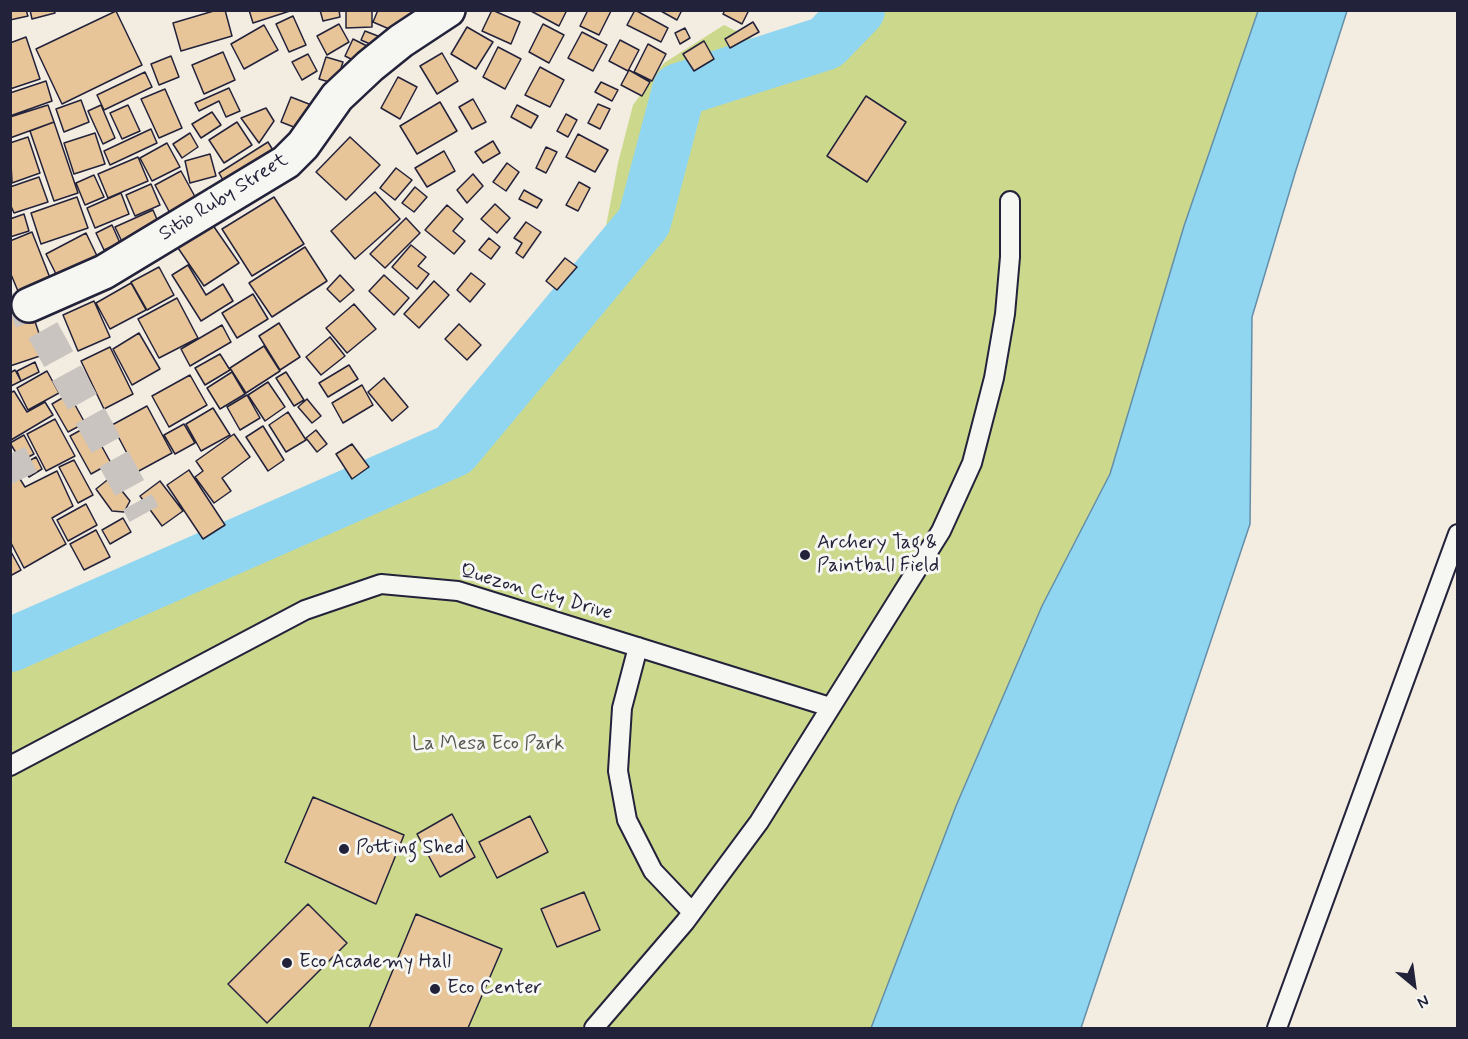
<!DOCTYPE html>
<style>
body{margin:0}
#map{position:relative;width:1468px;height:1039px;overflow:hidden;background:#f3ece0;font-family:Mynerve,sans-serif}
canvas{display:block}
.frame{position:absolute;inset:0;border:12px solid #22223b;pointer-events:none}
.north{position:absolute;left:1384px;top:955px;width:60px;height:60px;-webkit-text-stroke:4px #f6f6f2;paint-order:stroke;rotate:151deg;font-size:16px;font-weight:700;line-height:24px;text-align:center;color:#22223b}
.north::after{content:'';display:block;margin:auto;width:21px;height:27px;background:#22223b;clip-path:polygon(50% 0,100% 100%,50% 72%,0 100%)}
</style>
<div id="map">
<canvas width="1468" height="1039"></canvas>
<div class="frame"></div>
<div class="north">N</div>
</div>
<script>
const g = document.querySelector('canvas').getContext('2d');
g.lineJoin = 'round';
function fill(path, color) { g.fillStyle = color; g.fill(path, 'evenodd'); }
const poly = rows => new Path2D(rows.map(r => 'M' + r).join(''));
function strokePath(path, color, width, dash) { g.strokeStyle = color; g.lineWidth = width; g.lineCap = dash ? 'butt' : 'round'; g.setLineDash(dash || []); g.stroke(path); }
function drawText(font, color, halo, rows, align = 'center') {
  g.font = font + ' Mynerve,sans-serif'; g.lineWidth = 6; g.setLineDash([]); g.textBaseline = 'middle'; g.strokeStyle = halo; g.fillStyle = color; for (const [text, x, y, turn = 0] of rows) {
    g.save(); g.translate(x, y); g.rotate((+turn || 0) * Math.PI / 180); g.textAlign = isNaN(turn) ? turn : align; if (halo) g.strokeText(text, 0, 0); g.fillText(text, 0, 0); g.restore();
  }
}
fill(poly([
 [819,11,1258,11,1184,226,1110,474,1042,606,956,806,871,1028,11,1028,10,645,454,450,519,334,603,242,618,163,633,105,664,63,724,25,783,54]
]), '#ccd98c');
const water = poly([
 [1258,11,1347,11,1296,170,1252,317,1250,524,1081,1028,871,1028,956,806,1042,606,1110,474,1184,226,1258,11]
]);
fill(water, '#90d6f1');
strokePath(water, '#648ea8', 1.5);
strokePath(poly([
 [10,645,454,450,644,222,679,90,826,43,858,10]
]), '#90d6f1', 54);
const building = poly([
 [10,10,26,10,28,16,10,20,10,10],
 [30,10,54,10,55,13,32,19,30,10],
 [217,10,225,10,232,36,181,51,173,23,217,10],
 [249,10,293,10,253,23,249,10],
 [320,10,339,10,340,17,323,21,320,10],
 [346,10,372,10,372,27,346,28,346,10],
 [378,10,409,10,414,12,403,35,373,22,378,10],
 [492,10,520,22,511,44,482,31,492,10],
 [529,10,567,10,559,26,529,10],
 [588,10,611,11,599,35,580,26,588,10],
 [635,10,668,28,661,42,627,25,635,10],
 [659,10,678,10,681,12,677,20,659,10],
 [725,10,749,10,742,24,723,14,725,10],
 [116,11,142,65,62,104,36,49,116,11],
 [293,16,306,45,289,52,276,24,293,16],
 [753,22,759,32,730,48,725,39,753,22],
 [339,24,349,42,327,55,317,36,339,24],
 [543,24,564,35,549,63,529,52,543,24],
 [264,25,278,50,244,69,231,44,264,25],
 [467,27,493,42,476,69,451,54,467,27],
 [685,28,690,38,680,44,675,33,685,28],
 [365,31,383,38,379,48,361,40,365,31],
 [582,32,607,45,593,71,568,58,582,32],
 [26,37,40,79,10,89,10,43,26,37],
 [353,39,369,47,361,64,345,56,353,39],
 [620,40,639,50,628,71,609,61,620,40],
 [704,41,714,59,694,71,683,54,704,41],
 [648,44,666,54,652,81,634,72,648,44],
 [498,47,521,59,505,89,483,77,498,47],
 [223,52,235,80,204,94,192,65,223,52],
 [442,53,458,81,437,94,420,66,442,53],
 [308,54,317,71,302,80,292,62,308,54],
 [171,56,179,77,159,85,151,64,171,56],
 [326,57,343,62,336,84,319,79,326,57],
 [540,67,564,80,550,107,525,95,540,67],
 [629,70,650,82,642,96,621,85,629,70],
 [145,72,152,87,104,110,97,95,145,72],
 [398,77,417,87,400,119,381,108,398,77],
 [46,81,52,101,10,116,10,93,46,81],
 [601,82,618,90,612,101,595,92,601,82],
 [229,88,240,111,226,117,219,101,199,111,195,103,229,88],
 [165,89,182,128,159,138,141,99,165,89],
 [866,96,906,122,867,182,827,156,866,96],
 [291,97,314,106,304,131,281,122,291,97],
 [473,99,486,122,472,129,459,107,473,99],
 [81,100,89,122,64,132,56,109,81,100],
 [440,102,457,131,417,154,400,126,440,102],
 [598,104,610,109,600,129,588,123,598,104],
 [48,105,54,122,10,138,10,117,48,105],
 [101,105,115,138,103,144,88,111,101,105],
 [128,105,140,131,122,139,110,113,128,105],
 [517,105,538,116,531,128,511,117,517,105],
 [266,108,274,121,259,143,241,118,266,108],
 [212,112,221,125,201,138,192,124,212,112],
 [566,114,577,120,568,137,557,131,566,114],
 [54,122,78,193,54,201,30,131,54,122],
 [237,122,252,145,224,163,209,140,237,122],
 [151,129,157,143,110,165,104,151,151,129],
 [95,133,105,164,74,174,64,143,95,133],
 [190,133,198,147,182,158,173,144,190,133],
 [578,134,608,150,595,172,566,157,578,134],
 [28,137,40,173,12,183,10,143,28,137],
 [350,137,380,165,346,200,316,172,350,137],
 [493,141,500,153,483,163,475,152,493,141],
 [268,142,277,157,227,187,219,173,268,142],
 [167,143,180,167,152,181,140,158,167,143],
 [546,147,557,152,546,173,536,168,546,147],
 [444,151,455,171,427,187,415,168,444,151],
 [210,154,216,176,190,183,185,161,210,154],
 [138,157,148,181,108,198,98,174,138,157],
 [507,163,519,172,506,191,493,182,507,163],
 [396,168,412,180,395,200,380,188,396,168],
 [181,171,199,204,172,217,155,185,181,171],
 [473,174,483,186,467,203,457,190,473,174],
 [94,175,104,197,85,205,76,183,94,175],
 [39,177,48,202,14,213,10,204,10,187,39,177],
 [579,182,590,188,578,211,566,205,579,182],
 [151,184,160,205,135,216,126,195,151,184],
 [415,187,427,197,414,212,402,203,415,187],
 [524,190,542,200,537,208,519,199,524,190],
 [375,192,400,219,355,259,331,231,375,192],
 [121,193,129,214,95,228,87,208,121,193],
 [77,197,88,228,41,244,31,213,77,197],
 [274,197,304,244,252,276,222,229,274,197],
 [495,204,510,218,497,233,481,219,495,204],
 [447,205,463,219,453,231,465,241,454,254,425,230,447,205],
 [153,210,162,231,125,248,115,227,153,210],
 [24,214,29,231,10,237,10,219,24,214],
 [406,218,420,233,385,268,370,254,406,218],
 [210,221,239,263,204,286,176,245,210,221],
 [526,222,541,232,523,258,516,253,522,243,514,238,526,222],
 [112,225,120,243,104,250,96,233,112,225],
 [32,232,52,283,20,296,10,272,10,241,32,232],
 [86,233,98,258,58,278,46,254,86,233],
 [489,238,500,247,491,259,479,250,489,238],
 [411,245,426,257,418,266,429,274,417,289,392,267,411,245],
 [305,247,327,281,272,317,249,283,305,247],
 [565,258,577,267,557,290,546,281,565,258],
 [188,265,206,295,223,284,233,301,201,321,172,275,188,265],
 [159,267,174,295,147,310,131,282,159,267],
 [471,273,485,284,470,302,457,290,471,273],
 [340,275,354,290,340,302,327,289,340,275],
 [384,275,409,298,394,315,369,291,384,275],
 [434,281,449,295,419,328,404,314,434,281],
 [131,283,146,310,110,329,96,303,131,283],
 [253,294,268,319,237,338,222,313,253,294],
 [26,295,46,354,10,366,10,300,26,295],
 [177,298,198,338,159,358,138,319,177,298],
 [94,301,110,337,78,351,63,315,94,301],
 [354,304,376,329,347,353,326,328,354,304],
 [279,323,300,357,280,370,259,336,279,323],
 [459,324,481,345,467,360,445,339,459,324],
 [222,325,231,342,190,366,181,349,222,325],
 [139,333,160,369,132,385,113,349,139,333],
 [330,337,345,356,321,375,306,357,330,337],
 [264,346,280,371,246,393,230,368,264,346],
 [110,347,133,394,104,409,81,361,110,347],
 [220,354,230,370,205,385,195,368,220,354],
 [35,362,39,372,21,381,17,371,35,362],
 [349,365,358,379,328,397,319,383,349,365],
 [15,370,21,381,11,386,10,373,15,370],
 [47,371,59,393,28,410,17,388,47,371],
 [232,372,245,394,220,409,207,388,232,372],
 [286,372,304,400,294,406,276,378,286,372],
 [190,375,207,405,169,427,152,396,190,375],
 [384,378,408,407,392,421,368,392,384,378],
 [268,382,285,407,265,421,248,395,268,382],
 [362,385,373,405,343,423,332,403,362,385],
 [14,391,27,412,45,402,53,415,11,440,10,393,14,391],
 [69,394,85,423,68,432,52,404,69,394],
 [247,395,260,418,240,430,227,407,247,395],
 [307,399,321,416,312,423,298,407,307,399],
 [147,406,172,453,137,472,112,425,147,406],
 [213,408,230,435,201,451,186,424,213,408],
 [288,412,306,440,286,452,269,425,288,412],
 [55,419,75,456,46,471,27,434,55,419],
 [184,424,195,443,175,454,164,435,184,424],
 [90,425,111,463,91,474,70,436,90,425],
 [263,426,284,460,268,471,246,437,263,426],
 [316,430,327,444,317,452,306,438,316,430],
 [234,434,250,457,222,478,231,491,214,503,195,477,203,471,196,461,234,434],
 [24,435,34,454,21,461,10,443,24,435],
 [352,444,369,467,352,479,336,454,352,444],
 [36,457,42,469,29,477,22,465,36,457],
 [74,460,93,495,78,503,59,467,74,460],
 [10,463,25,487,57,471,73,506,52,518,66,544,24,568,10,541,10,463],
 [189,470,225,525,203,539,167,485,189,470],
 [111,477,130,501,124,512,112,511,96,489,111,477],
 [160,481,183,511,162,526,140,496,160,481],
 [86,504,97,525,68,541,57,520,86,504],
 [123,518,131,532,110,544,102,530,123,518],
 [96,530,110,557,84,570,70,544,96,530],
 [10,550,21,570,10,576,10,550],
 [313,797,404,835,376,904,285,862,313,797],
 [452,814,475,857,440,877,417,834,452,814],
 [530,816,548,852,497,878,479,842,530,816],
 [584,892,600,930,557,947,541,909,584,892],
 [308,904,347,943,267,1023,228,984,308,904],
 [416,914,502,949,468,1028,369,1028,416,914]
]);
fill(building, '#e8c499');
strokePath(building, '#22223b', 1.5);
strokePath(poly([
 [10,312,29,305,144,514],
 [10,454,22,479]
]), '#c9c4bf', 33, [33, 16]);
const lane = poly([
 [638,647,622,708,618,771,627,820,653,871,692,912],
 [10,766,305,610,381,584,458,591,830,707],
 [594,1028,685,922,759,822,941,531,972,463,994,378,1005,314,1010,257,1010,201],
 [1277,1028,1458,534]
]);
const street = poly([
 [29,305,104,272,286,162,303,145,337,97,370,66,401,41,448,10]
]);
strokePath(lane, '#22223b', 22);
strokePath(street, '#22223b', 38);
strokePath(lane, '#f6f6f2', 18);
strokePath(street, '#f6f6f2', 33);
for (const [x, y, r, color] of [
 [805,555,6,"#22223b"],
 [344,849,6,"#22223b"],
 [287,963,6,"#22223b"],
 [435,989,6,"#22223b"]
]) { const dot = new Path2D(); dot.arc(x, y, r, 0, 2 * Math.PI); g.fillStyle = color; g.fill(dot); strokePath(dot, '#f6f6f2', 2); }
drawText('20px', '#22223b', '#f6f6f2', [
 ["Sitio Ruby Street",224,198,-32],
 ["Quezon City Drive",536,593,16]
]);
drawText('20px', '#22223b', '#f6f6f2', [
 ["Archery Tag &",817,544],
 ["Paintball Field",817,567],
 ["Potting Shed",356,849],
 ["Eco Academy Hall",299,963],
 ["Eco Center",447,989]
], 'left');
drawText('20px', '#555953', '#f6f6f2', [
 ["La Mesa Eco Park",488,745]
]);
</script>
